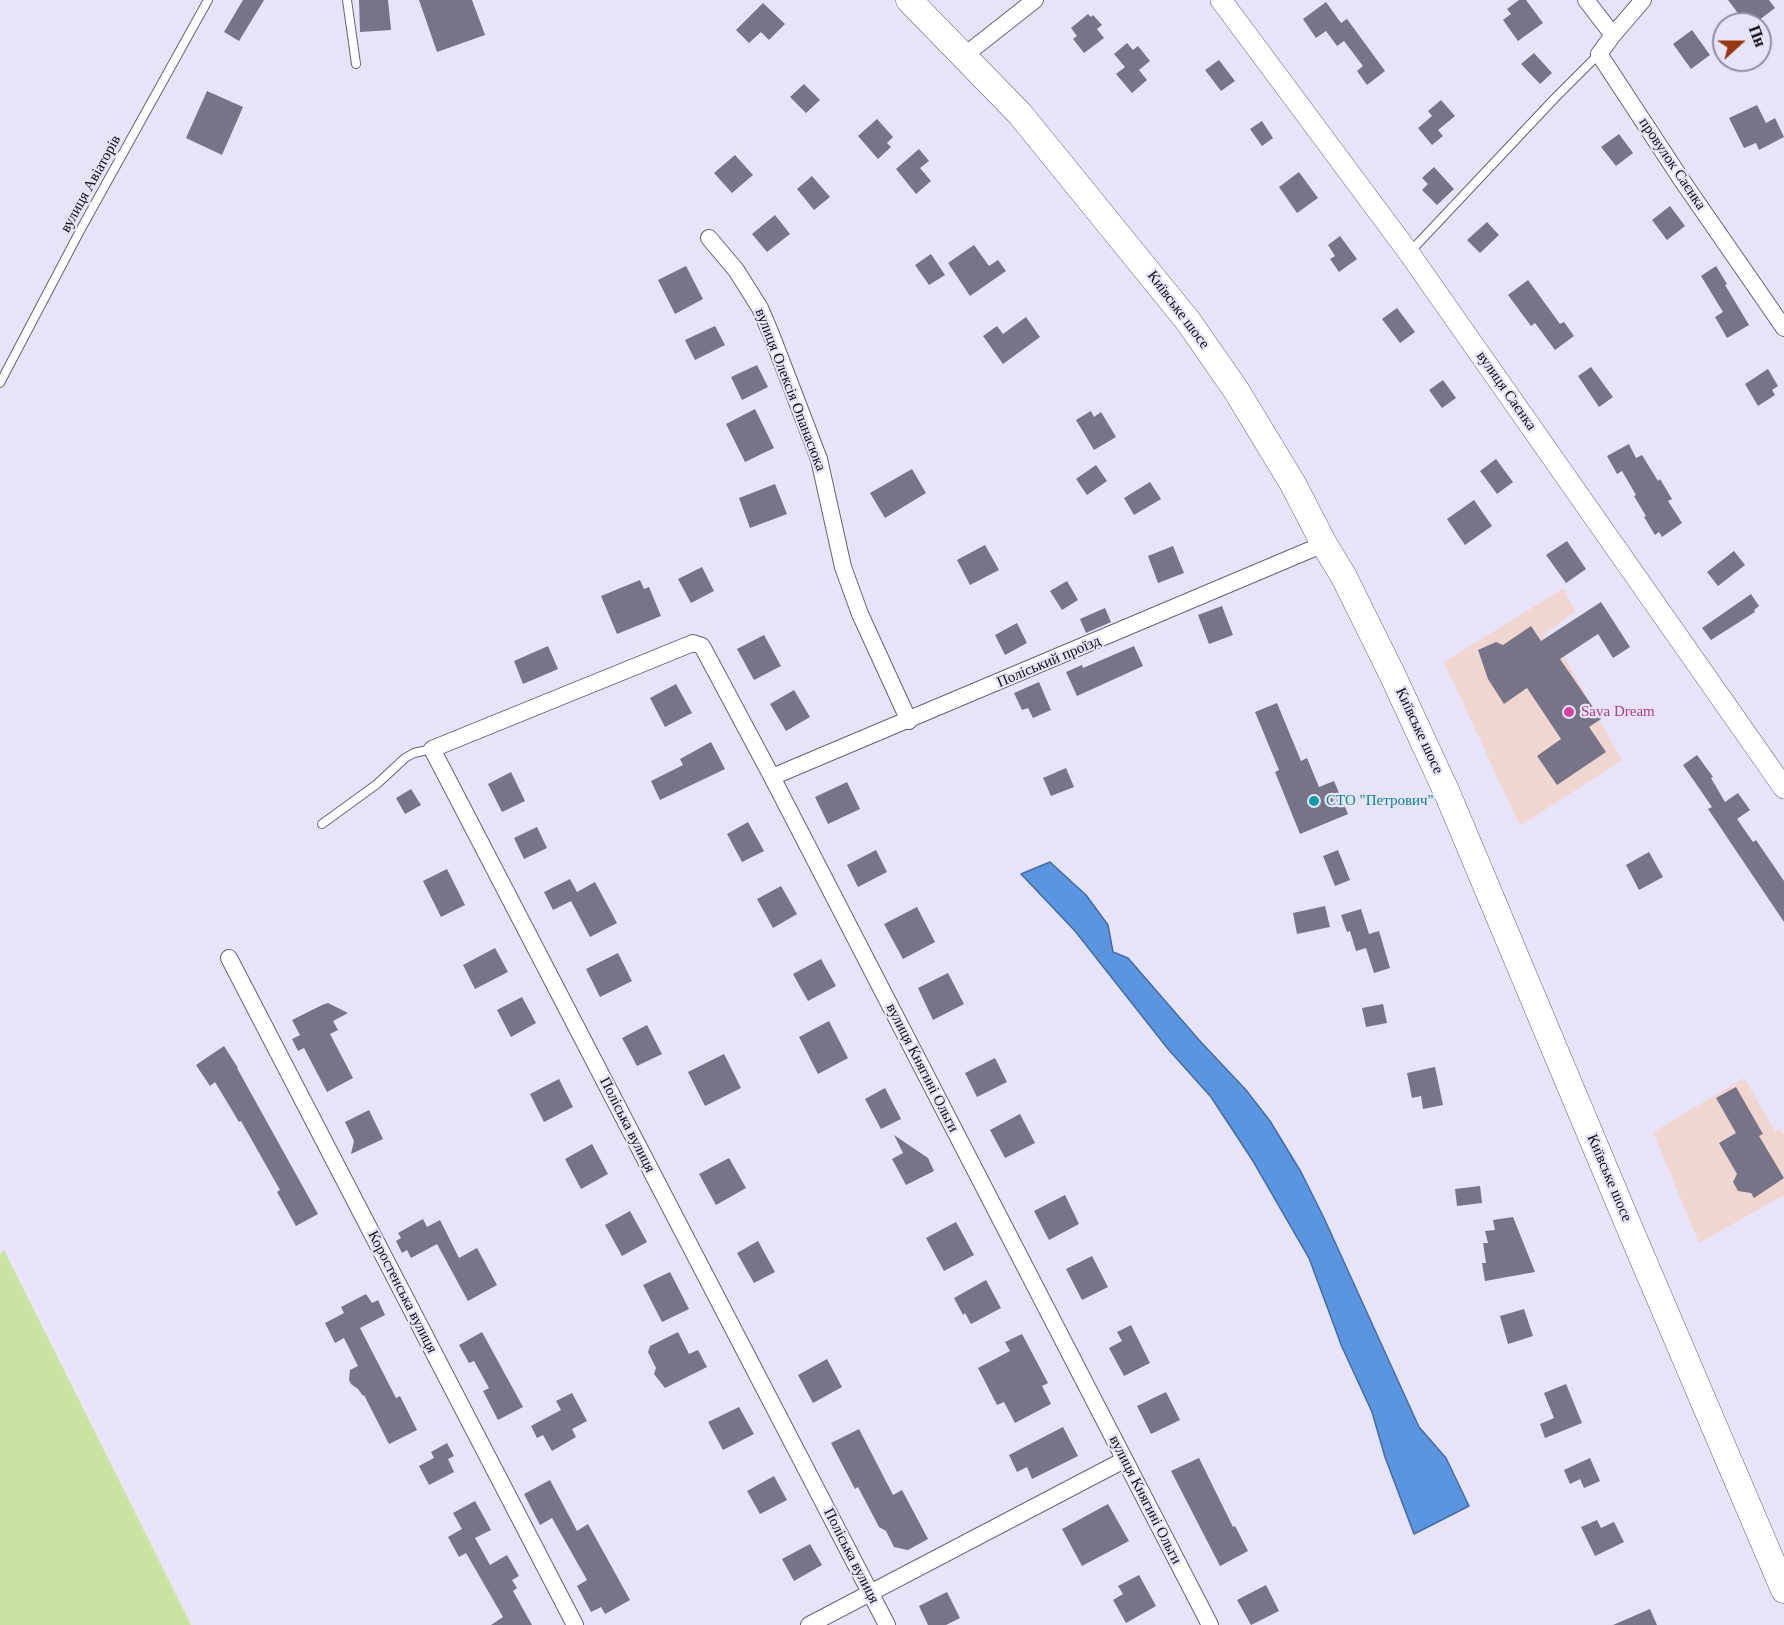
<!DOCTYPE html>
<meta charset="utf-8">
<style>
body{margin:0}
#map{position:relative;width:1784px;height:1625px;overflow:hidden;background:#e7e4f9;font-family:"Times New Roman",serif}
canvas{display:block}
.north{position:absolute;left:1712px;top:12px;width:60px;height:60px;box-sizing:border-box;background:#e7e4f9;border:2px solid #918e9d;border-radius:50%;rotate:69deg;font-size:16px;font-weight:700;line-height:24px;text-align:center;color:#0f0d14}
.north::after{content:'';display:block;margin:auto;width:21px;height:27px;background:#9b350f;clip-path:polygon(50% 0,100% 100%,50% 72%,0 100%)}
</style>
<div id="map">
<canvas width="1784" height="1625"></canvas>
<div class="north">Пн</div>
</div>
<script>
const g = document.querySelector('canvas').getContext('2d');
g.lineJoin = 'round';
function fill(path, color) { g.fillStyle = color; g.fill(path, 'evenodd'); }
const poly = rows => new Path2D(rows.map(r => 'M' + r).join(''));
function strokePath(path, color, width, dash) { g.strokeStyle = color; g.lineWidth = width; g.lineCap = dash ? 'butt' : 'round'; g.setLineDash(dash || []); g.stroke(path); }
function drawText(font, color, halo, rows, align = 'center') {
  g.font = font + ' "Times New Roman",serif'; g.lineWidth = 4.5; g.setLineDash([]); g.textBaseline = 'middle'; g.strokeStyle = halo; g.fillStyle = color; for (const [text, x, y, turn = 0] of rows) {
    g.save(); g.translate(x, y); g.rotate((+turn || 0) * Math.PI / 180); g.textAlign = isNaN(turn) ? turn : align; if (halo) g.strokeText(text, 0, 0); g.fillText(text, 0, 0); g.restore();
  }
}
fill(poly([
 [1564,588,1575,612,1543,635,1558,660,1564,656,1622,760,1520,826,1444,662],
 [1744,1078,1775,1131,1780,1128,1784,1135,1784,1195,1699,1243,1653,1132]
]), '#f0d6d1');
fill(poly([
 [4,1250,191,1625,0,1625,0,1255]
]), '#c9e4a1');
const water = poly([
 [1050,862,1086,895,1108,925,1113,952,1128,958,1199,1040,1246,1090,1270,1121,1301,1172,1324,1218,1419,1427,1446,1458,1469,1506,1414,1534,1385,1457,1372,1412,1342,1347,1309,1258,1253,1161,1211,1097,1168,1049,1075,931,1021,874,1050,862]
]);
fill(water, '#5b94df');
strokePath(water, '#446ca2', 1.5);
fill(poly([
 [243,0,264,0,239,41,224,32],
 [359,0,388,0,391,30,360,32],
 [419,0,472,0,485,35,437,52],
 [1519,0,1526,0,1543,23,1518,41,1503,20,1511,14,1507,9],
 [1728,0,1769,0,1775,8,1754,24,1746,24],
 [1326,2,1341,23,1347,19,1385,71,1367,85,1357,71,1363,66,1344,41,1337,46,1326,31,1316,38,1303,19],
 [763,3,785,24,769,40,761,32,749,43,736,30],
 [1088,14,1091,17,1093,15,1102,25,1097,29,1104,38,1084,53,1073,39,1077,36,1071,28],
 [1692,30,1710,55,1691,69,1673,44],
 [1127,43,1133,50,1138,46,1150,61,1139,70,1147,80,1132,93,1116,74,1125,67,1114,54],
 [1534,53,1552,73,1540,84,1521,64],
 [1219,60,1235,81,1221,91,1205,70],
 [804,84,820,100,806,113,790,97],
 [207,91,243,107,222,155,186,138],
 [1441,100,1455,116,1438,130,1443,136,1432,145,1418,128,1432,116,1428,111],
 [1757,105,1766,123,1775,118,1784,137,1759,150,1756,143,1744,148,1729,118],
 [877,119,893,137,887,143,891,147,878,159,858,136],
 [1262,121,1273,138,1262,146,1250,129],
 [1619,134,1633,153,1616,166,1601,147],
 [919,149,929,161,920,168,931,181,916,194,896,169],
 [735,155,753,175,732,193,714,173],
 [1434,167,1454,189,1437,205,1422,190,1428,184,1422,178],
 [1299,172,1318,198,1297,213,1279,187],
 [812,176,830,197,814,210,797,189],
 [1670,206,1685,226,1667,240,1652,220],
 [775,215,790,234,767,252,752,234],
 [1487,222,1499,235,1480,253,1467,240],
 [1340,236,1357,259,1339,272,1330,259,1335,256,1328,245],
 [974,245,989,266,998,260,1006,271,970,296,948,263],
 [931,254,945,275,929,285,915,265],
 [686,266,703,299,675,314,658,280],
 [1716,266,1727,284,1725,285,1749,325,1727,338,1715,317,1723,312,1701,276],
 [1528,280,1560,324,1564,322,1574,336,1555,350,1535,323,1531,326,1508,295],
 [1397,308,1415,332,1400,343,1382,319],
 [1026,317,1040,337,1003,364,983,336,997,326,1003,334],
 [715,326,725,345,695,360,685,340],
 [757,365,768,387,742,400,731,377],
 [1591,367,1613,397,1599,407,1578,376],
 [1768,369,1778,386,1772,390,1775,395,1758,406,1745,384],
 [1443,380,1456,398,1442,408,1429,390],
 [755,409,774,448,745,462,726,424],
 [1091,411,1094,417,1101,412,1116,437,1094,450,1076,420],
 [1629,444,1636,458,1642,455,1658,481,1660,479,1672,499,1668,501,1682,523,1662,537,1659,532,1655,535,1644,517,1646,516,1634,496,1636,495,1622,471,1617,474,1607,456],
 [1496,459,1513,482,1497,494,1480,471],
 [1096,465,1107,481,1087,495,1076,479],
 [912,469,926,493,885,518,870,493],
 [1150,482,1161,499,1134,515,1124,498],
 [775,484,787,514,750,528,739,498],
 [1474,500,1492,526,1465,545,1447,519],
 [1567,541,1586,569,1566,583,1546,555],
 [985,545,999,570,970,585,957,560],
 [1173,546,1184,573,1158,583,1148,556],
 [1734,551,1745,565,1718,586,1707,572],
 [702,567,714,591,691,603,678,579],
 [640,580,644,589,649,587,661,616,617,634,601,596],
 [1067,581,1078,600,1062,610,1050,591],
 [1751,594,1759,606,1754,610,1755,612,1711,640,1702,628],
 [1601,602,1630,647,1613,658,1598,634,1560,659,1601,719,1589,727,1606,752,1557,785,1537,756,1561,739,1527,688,1504,704,1488,679,1478,650,1496,642,1503,645,1531,626,1541,641],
 [1222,606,1233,635,1209,644,1198,615],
 [1105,608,1111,622,1086,633,1080,619],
 [1017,623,1027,643,1005,655,995,635],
 [764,635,781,666,754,680,737,649],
 [548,646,558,669,523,684,514,661],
 [1134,646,1143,666,1077,696,1066,672,1082,665,1083,668],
 [1039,682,1051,710,1033,718,1028,708,1022,710,1014,693],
 [676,684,692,713,665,727,650,698],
 [794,690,810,717,786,731,770,704],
 [1277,703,1301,761,1307,758,1319,787,1334,781,1348,814,1300,834,1275,772,1279,770,1255,712],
 [711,742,725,769,660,800,651,781,683,765,680,759],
 [1697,755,1713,777,1711,778,1725,802,1738,793,1750,810,1737,819,1753,842,1756,840,1784,881,1784,922,1708,809,1712,807,1683,765],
 [1066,768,1074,787,1051,796,1043,778],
 [511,772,525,801,502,812,488,784],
 [847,782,860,809,828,824,815,797],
 [411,789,421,805,405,814,396,798],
 [748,822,764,851,742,862,727,834],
 [537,827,547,848,524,859,514,838],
 [876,850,887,872,858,887,847,865],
 [1338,850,1350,880,1335,886,1323,856],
 [1649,852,1663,877,1639,890,1626,865],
 [447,869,465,905,441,917,423,881],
 [570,879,577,892,595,882,617,923,590,937,571,901,553,910,544,892],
 [781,886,797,914,773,928,757,899],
 [1325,906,1330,927,1297,934,1293,913],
 [917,907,935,942,903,959,884,924],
 [1361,909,1369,934,1379,931,1390,968,1374,973,1366,948,1356,951,1350,931,1347,932,1341,915],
 [495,948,508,972,475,989,463,965],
 [618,953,632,981,600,997,586,969],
 [821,959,836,986,808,1001,793,974],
 [948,973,964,1004,933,1020,918,988],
 [522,997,536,1023,511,1037,497,1010],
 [328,1003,348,1013,333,1021,338,1030,330,1034,353,1078,327,1092,304,1048,298,1051,292,1039,300,1035,292,1020,322,1005],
 [1383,1004,1387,1023,1366,1027,1362,1008],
 [829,1021,848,1058,818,1074,799,1037],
 [647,1025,662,1054,637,1066,622,1038],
 [224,1046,238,1068,237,1068,318,1214,296,1226,277,1192,280,1190,241,1121,239,1122,215,1082,210,1086,196,1065],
 [724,1054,741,1088,705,1106,688,1072],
 [995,1058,1007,1082,977,1097,965,1073],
 [1435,1067,1443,1105,1423,1109,1421,1096,1412,1098,1407,1073],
 [559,1079,573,1107,544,1122,530,1094],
 [1736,1087,1763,1134,1759,1136,1784,1178,1754,1198,1751,1193,1738,1191,1733,1182,1737,1174,1719,1143,1736,1133,1716,1098],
 [885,1088,901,1119,881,1129,865,1099],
 [369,1110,383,1139,351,1154,354,1141,345,1122],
 [1020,1114,1035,1143,1005,1158,990,1130],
 [894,1135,928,1158,934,1171,906,1185,892,1159,903,1153],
 [592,1144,608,1174,581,1189,565,1159],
 [729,1158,746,1188,716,1205,699,1174],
 [1480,1186,1482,1203,1457,1206,1455,1189],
 [1065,1195,1079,1224,1049,1240,1034,1211],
 [630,1211,647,1242,622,1256,605,1225],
 [1513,1217,1535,1272,1485,1281,1482,1263,1486,1263,1483,1243,1488,1243,1485,1231,1495,1230,1493,1220],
 [423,1219,427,1227,440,1220,459,1258,477,1248,497,1285,468,1301,437,1244,411,1258,407,1250,402,1253,396,1241,401,1238,398,1233],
 [956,1222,974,1255,944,1271,926,1238],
 [758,1241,775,1272,754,1283,737,1253],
 [1092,1256,1108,1287,1082,1300,1066,1269],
 [670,1272,689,1309,662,1322,643,1285],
 [986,1280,1001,1308,971,1324,965,1313,963,1315,954,1298],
 [366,1294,372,1303,378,1300,385,1315,360,1328,396,1398,400,1396,417,1430,389,1444,364,1395,363,1396,358,1389,351,1384,349,1380,350,1370,358,1366,344,1338,335,1343,325,1323,344,1313,341,1307],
 [1524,1309,1533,1336,1508,1344,1500,1316],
 [1131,1325,1150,1363,1124,1376,1109,1348,1122,1341,1117,1332],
 [482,1332,523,1407,498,1420,483,1391,489,1388,474,1361,469,1363,459,1345],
 [678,1332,689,1354,698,1350,707,1367,665,1388,654,1374,656,1368,648,1352,650,1346],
 [1022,1334,1048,1383,1042,1386,1051,1404,1015,1423,1004,1402,997,1405,978,1368,1010,1351,1005,1342],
 [827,1359,842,1387,813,1403,798,1375],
 [1566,1384,1582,1423,1545,1438,1540,1424,1554,1418,1544,1393],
 [1166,1392,1180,1420,1151,1434,1137,1406],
 [572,1393,587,1421,572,1429,576,1437,552,1451,543,1435,537,1438,531,1426,561,1410,556,1401],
 [739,1407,754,1434,723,1450,708,1422],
 [1063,1427,1078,1456,1032,1479,1027,1467,1017,1472,1009,1455],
 [859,1429,893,1495,902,1490,928,1539,908,1550,894,1547,886,1531,879,1527,858,1487,855,1489,831,1443],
 [447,1443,454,1456,448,1459,454,1472,429,1485,419,1466,434,1458,431,1452],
 [1199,1458,1233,1527,1235,1526,1248,1551,1220,1566,1171,1471],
 [1590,1458,1600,1481,1584,1488,1580,1479,1570,1484,1564,1470],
 [774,1476,787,1500,760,1514,747,1491],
 [550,1480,577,1531,588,1524,630,1600,605,1614,601,1607,591,1612,577,1586,587,1580,552,1518,540,1525,524,1494],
 [475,1501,491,1530,475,1538,490,1565,507,1555,519,1576,512,1580,517,1588,513,1591,532,1625,491,1625,503,1617,466,1553,459,1557,448,1537,462,1529,453,1513],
 [1108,1504,1129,1541,1082,1566,1062,1529],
 [1597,1520,1601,1528,1614,1522,1624,1542,1595,1556,1581,1527],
 [810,1544,822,1565,794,1581,782,1559],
 [1139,1575,1156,1606,1126,1623,1113,1600,1123,1594,1118,1586],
 [1266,1585,1279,1611,1251,1625,1237,1600],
 [947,1592,960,1618,946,1625,928,1625,919,1606],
 [1650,1609,1657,1625,1613,1625]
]), '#777487');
const service = poly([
 [347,0,356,64],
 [1409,253,1555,98,1599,54],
 [0,383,82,227,208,0],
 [322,824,377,784,405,758,414,753,432,749]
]);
const minor = poly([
 [1586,0,1613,35,1599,54,1683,182,1784,328],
 [1613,35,1643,0],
 [965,55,1035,0],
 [709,238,736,270,760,308,771,334,819,459,843,567,860,614,909,721],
 [772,777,1324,544],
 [229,958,575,1625],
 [809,1625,1124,1460],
 [887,1625,432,749,693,643,702,646,772,777,1210,1625]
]);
const tertiary = poly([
 [1221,0,1409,253,1784,788]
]);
const primary = poly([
 [909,0,1020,114,1188,321,1236,390,1293,484,1324,544,1344,577,1392,674,1448,795,1630,1229,1784,1590]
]);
strokePath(service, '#666376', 10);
strokePath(minor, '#666376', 18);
strokePath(tertiary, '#666376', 22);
strokePath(primary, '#666376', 27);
strokePath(service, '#fff', 8);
strokePath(minor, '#fff', 16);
strokePath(tertiary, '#fff', 21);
strokePath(primary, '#fff', 26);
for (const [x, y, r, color] of [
 [1569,712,6,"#d1479c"],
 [1314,801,6,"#0f9aa8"]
]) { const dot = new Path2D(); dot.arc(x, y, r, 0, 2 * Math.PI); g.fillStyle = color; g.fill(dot); strokePath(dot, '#e7e4f9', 2); }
drawText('15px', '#0f0d14', '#e7e4f9', [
 ["провулок Саєнка",1672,164,56],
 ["вулиця Авіаторів",91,184,-61],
 ["Київське шосе",1178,310,53],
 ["вулиця Олексія Опанасюка",790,390,69],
 ["вулиця Саєнка",1506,391,55],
 ["Поліський проїзд",1049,662,-23],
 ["Київське шосе",1419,731,65],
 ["вулиця Княгині Ольги",922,1068,63],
 ["Поліська вулиця",627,1125,63],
 ["Київське шосе",1609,1178,67],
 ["Коростенська вулиця",402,1292,63],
 ["вулиця Княгині Ольги",1145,1500,63],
 ["Поліська вулиця",851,1556,63]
]);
drawText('15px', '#b23c85', '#e7e4f9', [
 ["Sava Dream",1581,712]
], 'left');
drawText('15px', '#0d838f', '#e7e4f9', [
 ["СТО \"Петрович\"",1326,801]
], 'left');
</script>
